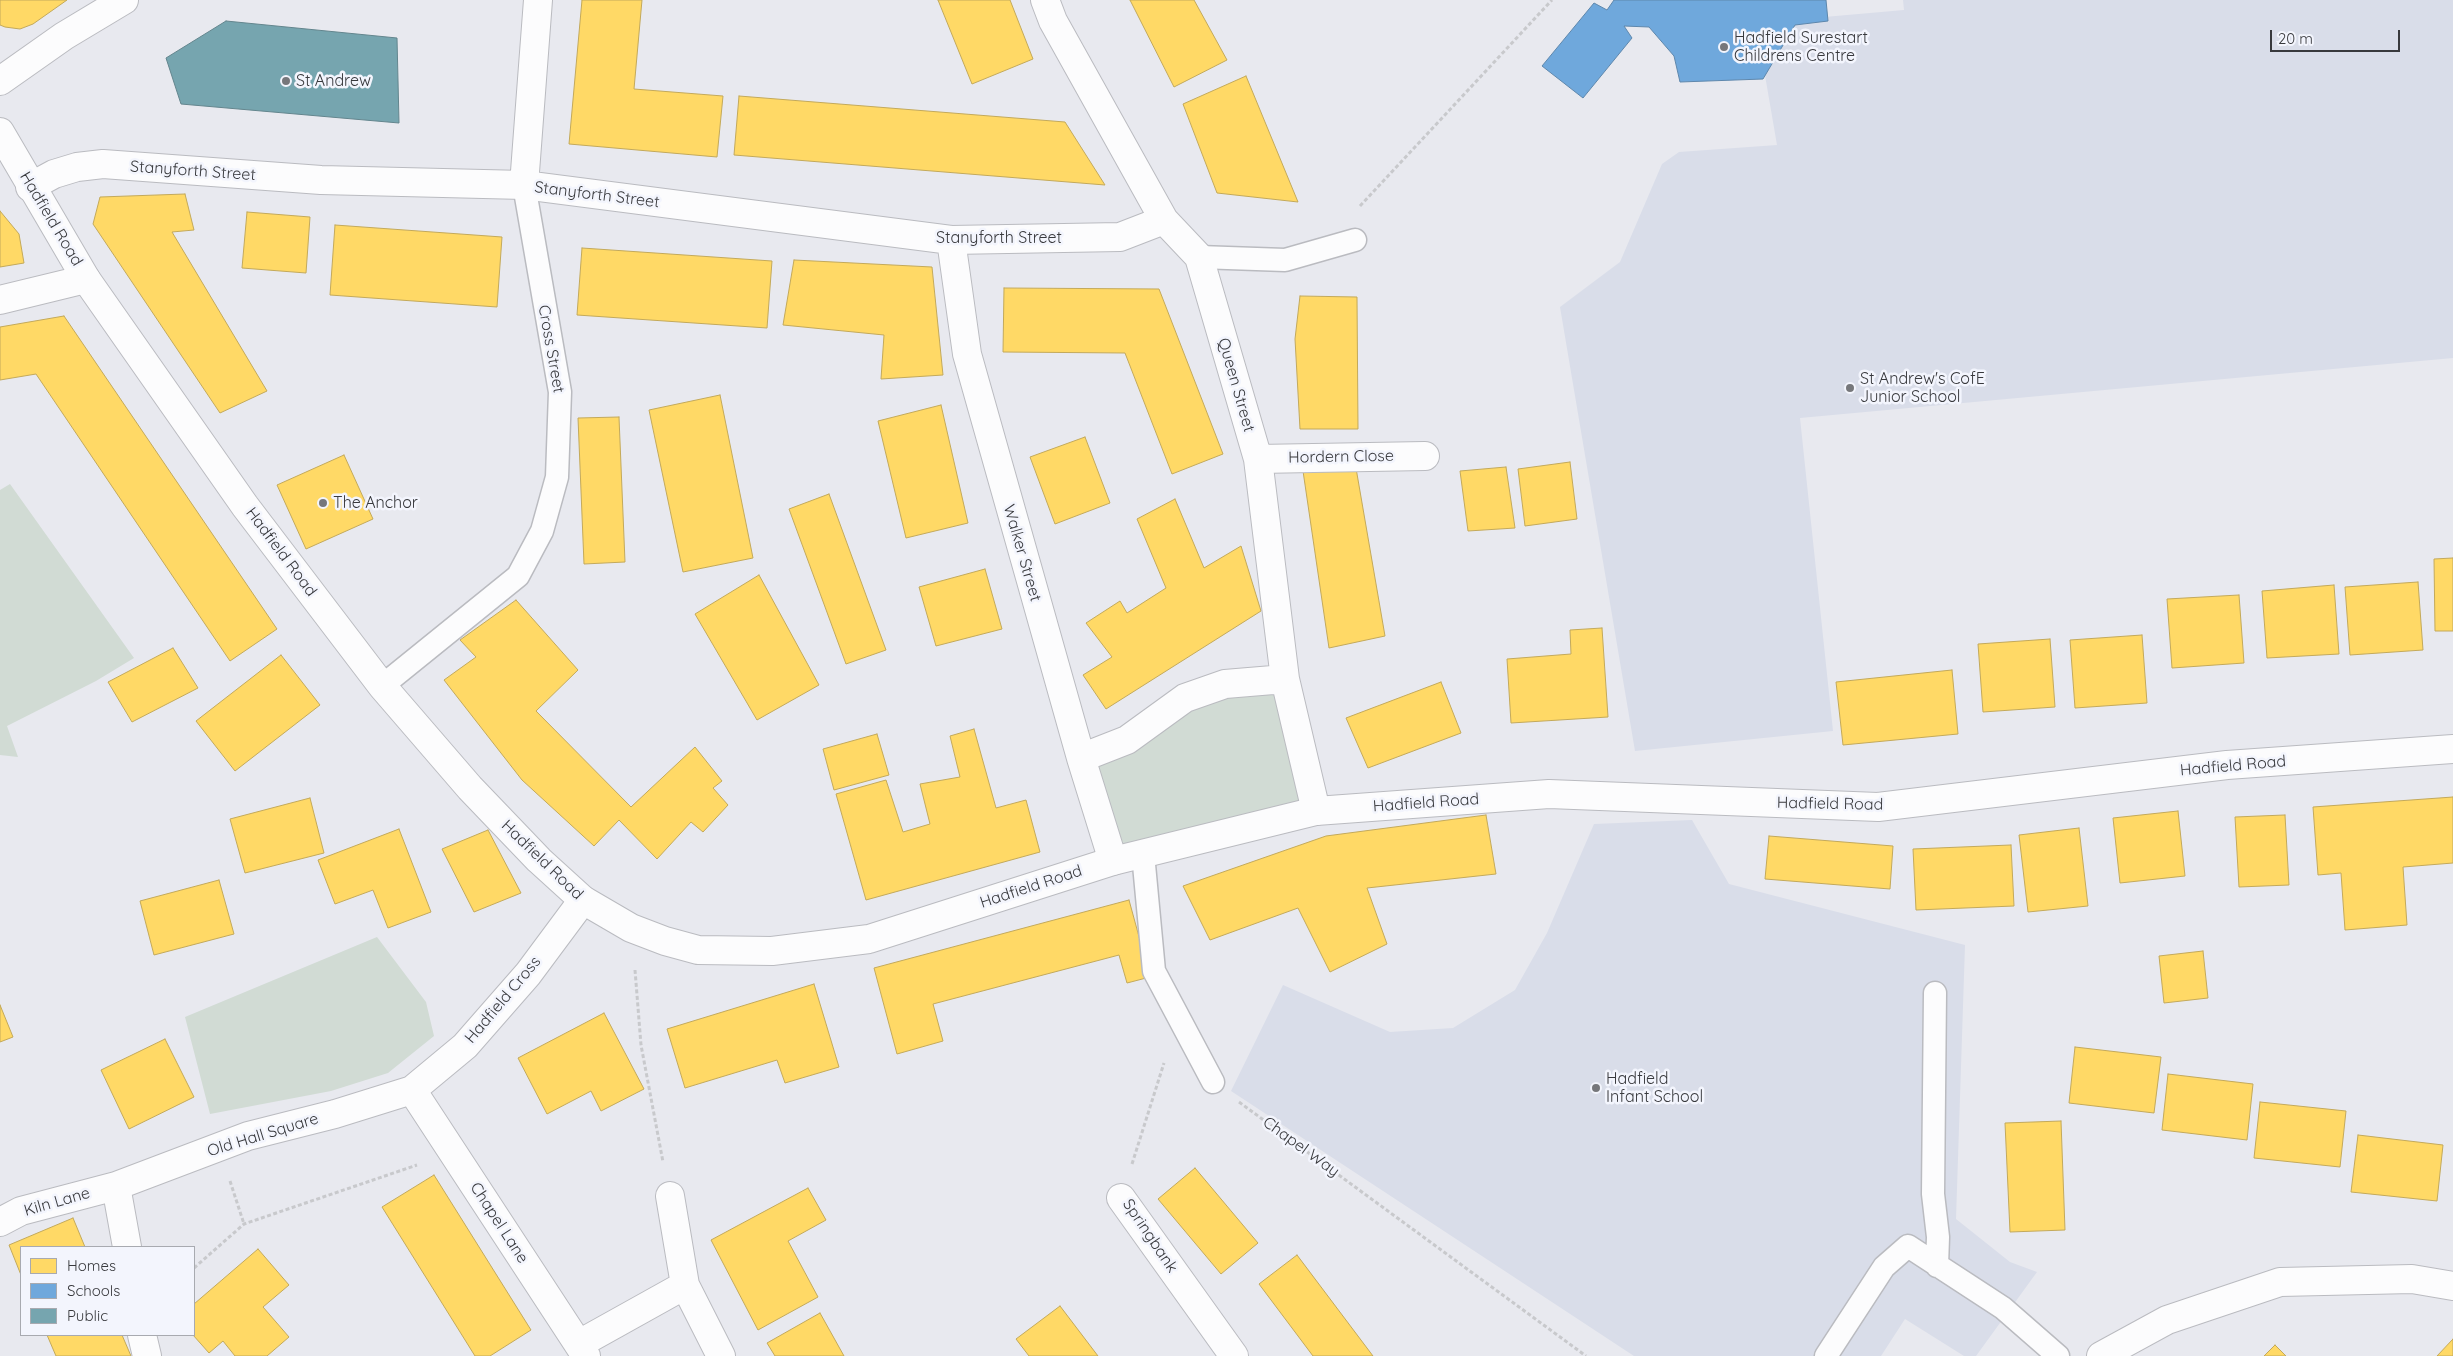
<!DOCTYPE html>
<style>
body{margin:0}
#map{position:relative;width:2453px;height:1356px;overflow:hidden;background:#e8e9ef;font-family:Quicksand,sans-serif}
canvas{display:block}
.legend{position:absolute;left:20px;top:1246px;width:175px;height:90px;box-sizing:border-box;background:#f3f5fd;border:1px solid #a8aab0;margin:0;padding:6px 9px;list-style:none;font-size:15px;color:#38393d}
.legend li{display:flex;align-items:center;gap:10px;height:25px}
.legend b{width:25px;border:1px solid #a8aab0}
.scale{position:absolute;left:2270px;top:30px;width:130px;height:22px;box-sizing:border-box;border:2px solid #38393d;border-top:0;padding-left:6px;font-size:15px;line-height:18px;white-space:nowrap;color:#38393d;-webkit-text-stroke:4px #f3f5fd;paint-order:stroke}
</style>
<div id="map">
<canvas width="2453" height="1356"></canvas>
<ul class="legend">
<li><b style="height:14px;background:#ffd966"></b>Homes</li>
<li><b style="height:14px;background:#6fa8dc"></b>Schools</li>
<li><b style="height:14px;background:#76a5af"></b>Public</li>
</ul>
<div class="scale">20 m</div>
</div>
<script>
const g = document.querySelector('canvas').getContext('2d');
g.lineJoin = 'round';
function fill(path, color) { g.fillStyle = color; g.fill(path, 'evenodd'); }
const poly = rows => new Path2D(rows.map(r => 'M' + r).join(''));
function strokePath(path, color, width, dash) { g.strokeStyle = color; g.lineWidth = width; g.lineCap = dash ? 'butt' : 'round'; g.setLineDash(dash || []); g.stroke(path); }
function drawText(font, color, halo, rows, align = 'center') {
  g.font = font + ' Quicksand,sans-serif'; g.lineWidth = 5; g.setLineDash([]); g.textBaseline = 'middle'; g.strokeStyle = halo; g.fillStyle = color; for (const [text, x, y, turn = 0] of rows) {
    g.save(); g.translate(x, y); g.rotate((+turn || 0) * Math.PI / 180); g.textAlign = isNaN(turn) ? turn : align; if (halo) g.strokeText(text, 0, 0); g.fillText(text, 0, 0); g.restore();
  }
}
fill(poly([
 [1903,0,2453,0,2453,358,1800,418,1833,731,1635,751,1560,307,1620,262,1662,164,1679,152,1777,145,1756,23,1904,10],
 [1692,820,1729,884,1965,945,1956,1219,2010,1262,2037,1272,1976,1356,1964,1356,1905,1319,1881,1356,1634,1356,1231,1091,1283,985,1390,1032,1453,1028,1515,990,1547,933,1594,824]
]), '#d9dde9');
fill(poly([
 [10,484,134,658,96,681,7,726,18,757,0,755,0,490],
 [1274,692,1302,805,1124,847,1098,766,1183,715,1220,699],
 [377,937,426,1002,434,1036,388,1073,331,1091,210,1114,185,1017]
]), '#d1dbd4');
const homes = poly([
 [0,0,67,0,33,24,20,29,5,27,0,25,0,0],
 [582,0,642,0,634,89,723,96,717,157,569,144,582,0],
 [938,0,1010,0,1033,59,972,84,938,0],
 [1130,0,1194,0,1227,60,1174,87,1130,0],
 [1246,76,1298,202,1217,193,1183,104,1246,76],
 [739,96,1065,122,1105,185,734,155,739,96],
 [185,194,194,230,172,232,267,391,220,413,93,224,100,197,185,194],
 [0,211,19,234,24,263,0,267,0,211],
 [247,212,310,217,306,273,242,268,247,212],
 [335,225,502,237,497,307,330,295,335,225],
 [582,248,772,261,767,328,577,315,582,248],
 [794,260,932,267,943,375,881,379,884,335,783,325,794,260],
 [1004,288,1159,289,1223,454,1172,474,1125,353,1003,352,1004,288],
 [1300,296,1357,297,1358,429,1300,429,1295,339,1300,296],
 [64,316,277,629,230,661,36,374,0,380,0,327,64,316],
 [720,395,753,558,683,572,649,410,720,395],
 [941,405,968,523,906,538,878,421,941,405],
 [619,417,625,562,584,564,578,418,619,417],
 [1085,437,1110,503,1055,524,1030,457,1085,437],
 [344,455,373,519,306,549,277,485,344,455],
 [1570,462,1577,519,1525,526,1518,469,1570,462],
 [1506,467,1515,528,1468,531,1460,471,1506,467],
 [1356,468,1385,636,1329,648,1303,471,1356,468],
 [829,494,886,650,846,664,789,509,829,494],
 [1175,499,1204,568,1241,546,1261,611,1106,709,1083,675,1112,657,1086,623,1120,601,1127,613,1166,588,1137,519,1175,499],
 [2453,558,2453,631,2435,631,2434,559,2453,558],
 [985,569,1002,629,936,646,919,587,985,569],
 [759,575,819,685,757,720,695,614,759,575],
 [2418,582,2423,650,2350,655,2345,587,2418,582],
 [2334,585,2339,654,2267,658,2262,591,2334,585],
 [2239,595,2244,663,2172,668,2167,599,2239,595],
 [516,600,578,670,536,711,631,807,695,747,722,781,713,788,728,805,703,832,691,822,657,859,619,820,594,846,522,780,444,680,476,657,460,640,516,600],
 [1602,628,1608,717,1511,723,1507,659,1571,654,1570,630,1602,628],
 [2142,635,2147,703,2075,708,2070,640,2142,635],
 [2050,639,2055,707,1983,712,1978,644,2050,639],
 [173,648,198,688,132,722,108,682,173,648],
 [281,655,320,705,235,771,196,721,281,655],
 [1952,670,1958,734,1843,745,1836,682,1952,670],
 [1441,682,1461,733,1368,768,1346,718,1441,682],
 [974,729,996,808,1026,800,1040,852,866,900,836,794,886,780,903,832,930,824,920,784,960,777,950,736,974,729],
 [877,734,889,775,834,790,823,749,877,734],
 [2453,797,2453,863,2403,867,2407,925,2345,930,2341,873,2318,875,2313,807,2453,797],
 [310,798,324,853,245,873,230,819,310,798],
 [2178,811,2185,876,2120,883,2113,818,2178,811],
 [1486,815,1496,874,1367,888,1387,944,1330,972,1298,908,1210,940,1183,886,1326,836,1486,815],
 [2285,815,2289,885,2239,887,2235,817,2285,815],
 [2079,828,2088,906,2028,912,2019,835,2079,828],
 [399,829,431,912,388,928,373,890,335,904,318,860,399,829],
 [488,830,521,893,474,912,442,849,488,830],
 [1769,836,1893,846,1890,889,1765,879,1769,836],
 [2011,845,2014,906,1916,910,1913,849,2011,845],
 [219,880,234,934,154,955,140,901,219,880],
 [1129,900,1150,977,1127,983,1119,955,933,1004,943,1041,897,1054,874,968,1129,900],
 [2203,951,2208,998,2164,1003,2159,956,2203,951],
 [814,984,839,1067,785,1083,777,1060,685,1088,667,1029,814,984],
 [0,1005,13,1037,0,1042,0,1005],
 [604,1013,644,1089,601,1111,591,1091,547,1114,518,1058,604,1013],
 [165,1039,194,1097,129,1129,101,1070,165,1039],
 [2075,1047,2161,1057,2154,1113,2069,1103,2075,1047],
 [2168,1074,2253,1084,2247,1140,2162,1130,2168,1074],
 [2260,1102,2346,1111,2340,1167,2254,1158,2260,1102],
 [2061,1121,2065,1230,2010,1232,2005,1123,2061,1121],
 [2358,1135,2443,1145,2437,1201,2351,1192,2358,1135],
 [1195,1168,1258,1243,1221,1274,1158,1199,1195,1168],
 [434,1175,531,1330,490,1356,475,1356,382,1207,434,1175],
 [808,1188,826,1220,788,1241,818,1297,758,1330,711,1240,808,1188],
 [73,1218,85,1247,21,1247,21,1275,9,1245,73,1218],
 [258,1249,289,1285,263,1307,289,1337,267,1356,235,1356,223,1341,209,1353,193,1335,194,1304,258,1249],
 [1297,1255,1373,1356,1313,1356,1259,1284,1297,1255],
 [1060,1306,1098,1356,1029,1356,1016,1339,1060,1306],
 [820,1313,844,1356,775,1356,767,1343,820,1313],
 [47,1335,122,1335,131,1356,56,1356,47,1335],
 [2453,1339,2453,1356,2437,1356,2453,1339],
 [2275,1345,2286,1356,2264,1356,2275,1345]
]);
fill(homes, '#ffd966');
strokePath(homes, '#c3a95a', 1);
const schools = poly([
 [1614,0,1826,0,1828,21,1795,25,1763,79,1680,82,1674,56,1649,27,1624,26,1632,38,1583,98,1542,66,1594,3,1607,10,1614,0]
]);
fill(schools, '#6fa8dc');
strokePath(schools, '#5e87ac', 1);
const public = poly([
 [226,21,397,38,399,123,181,104,166,58,226,21]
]);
fill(public, '#76a5af');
strokePath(public, '#63858d', 1);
const lane = poly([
 [1199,257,1285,260,1355,240],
 [382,686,518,576,542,531,557,477,560,392,524,185],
 [1143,854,1154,971,1213,1082],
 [1935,993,1933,1194,1938,1237,1937,1266],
 [1826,1356,1884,1267,1908,1246,2003,1308,2058,1356]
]);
const street = poly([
 [1045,0,1053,21,1164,220,1199,257,1258,459,1285,679,1316,811],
 [0,81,64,36,124,0],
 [524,185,538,0],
 [30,187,54,174,77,167,103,164,321,180,524,185,951,240,1120,237,1164,220],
 [951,240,967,354,1081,758,1113,861],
 [0,300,86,279],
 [1258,459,1425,456],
 [1081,758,1127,740,1185,698,1225,684,1285,679],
 [412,1090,586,1356],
 [116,1186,127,1247],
 [670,1196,685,1285,721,1356],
 [1121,1198,1234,1356],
 [0,1222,21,1211,116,1186,248,1136,335,1114,412,1090,465,1046,528,974,583,900],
 [142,1335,147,1356],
 [579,1344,685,1285],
 [2101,1356,2167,1320,2280,1282,2412,1279,2453,1286]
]);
const secondary = poly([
 [0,132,86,279,245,506,382,686,470,788,539,860,583,900,631,928,665,941,698,950,772,951,869,939,1113,861,1316,811,1549,794,1878,807,2227,765,2453,749]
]);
strokePath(lane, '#babbc0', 25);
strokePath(street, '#babbc0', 30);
strokePath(secondary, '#babbc0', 30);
strokePath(poly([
 [1360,206,1552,0],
 [635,970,641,1045,663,1162],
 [1239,1102,1586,1356],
 [1132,1164,1164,1063],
 [230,1181,244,1224],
 [194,1268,244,1224,417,1165]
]), '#c8c9cc', 3, [4, 2.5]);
strokePath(lane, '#fcfcfd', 22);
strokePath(street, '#fcfcfd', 28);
strokePath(secondary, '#fcfcfd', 28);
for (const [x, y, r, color] of [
 [1724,47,5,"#76777b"],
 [286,81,5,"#76777b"],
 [1850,388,5,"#76777b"],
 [323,503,5,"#76777b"],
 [1596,1088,5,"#76777b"]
]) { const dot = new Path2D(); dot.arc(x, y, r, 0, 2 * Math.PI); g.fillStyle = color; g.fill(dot); strokePath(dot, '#f3f5fd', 2); }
drawText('16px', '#38393d', '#f3f5fd', [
 ["Hadfield Surestart",1734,38],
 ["Childrens Centre",1734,56],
 ["St Andrew",296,81],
 ["St Andrew's CofE",1860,379],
 ["Junior School",1860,397],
 ["The Anchor",333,503],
 ["Hadfield",1606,1079],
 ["Infant School",1606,1097]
], 'left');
drawText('16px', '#38393d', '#f3f5fd', [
 ["Stanyforth Street",193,171,4],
 ["Stanyforth Street",597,195,7],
 ["Hadfield Road",51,219,59],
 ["Stanyforth Street",999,238],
 ["Cross Street",551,349,80],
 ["Queen Street",1236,385,74],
 ["Hordern Close",1341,457,-1],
 ["Hadfield Road",281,552,53],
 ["Walker Street",1022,553,74],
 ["Hadfield Road",2233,766,-5],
 ["Hadfield Road",1426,803,-4],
 ["Hadfield Road",1830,804,1],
 ["Hadfield Road",542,860,44],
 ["Hadfield Road",1031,887,-18],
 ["Hadfield Cross",503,1000,-50],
 ["Old Hall Square",263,1135,-17],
 ["Chapel Way",1301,1147,36],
 ["Kiln Lane",57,1202,-16],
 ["Chapel Lane",499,1223,57],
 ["Springbank",1150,1236,56]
]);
</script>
